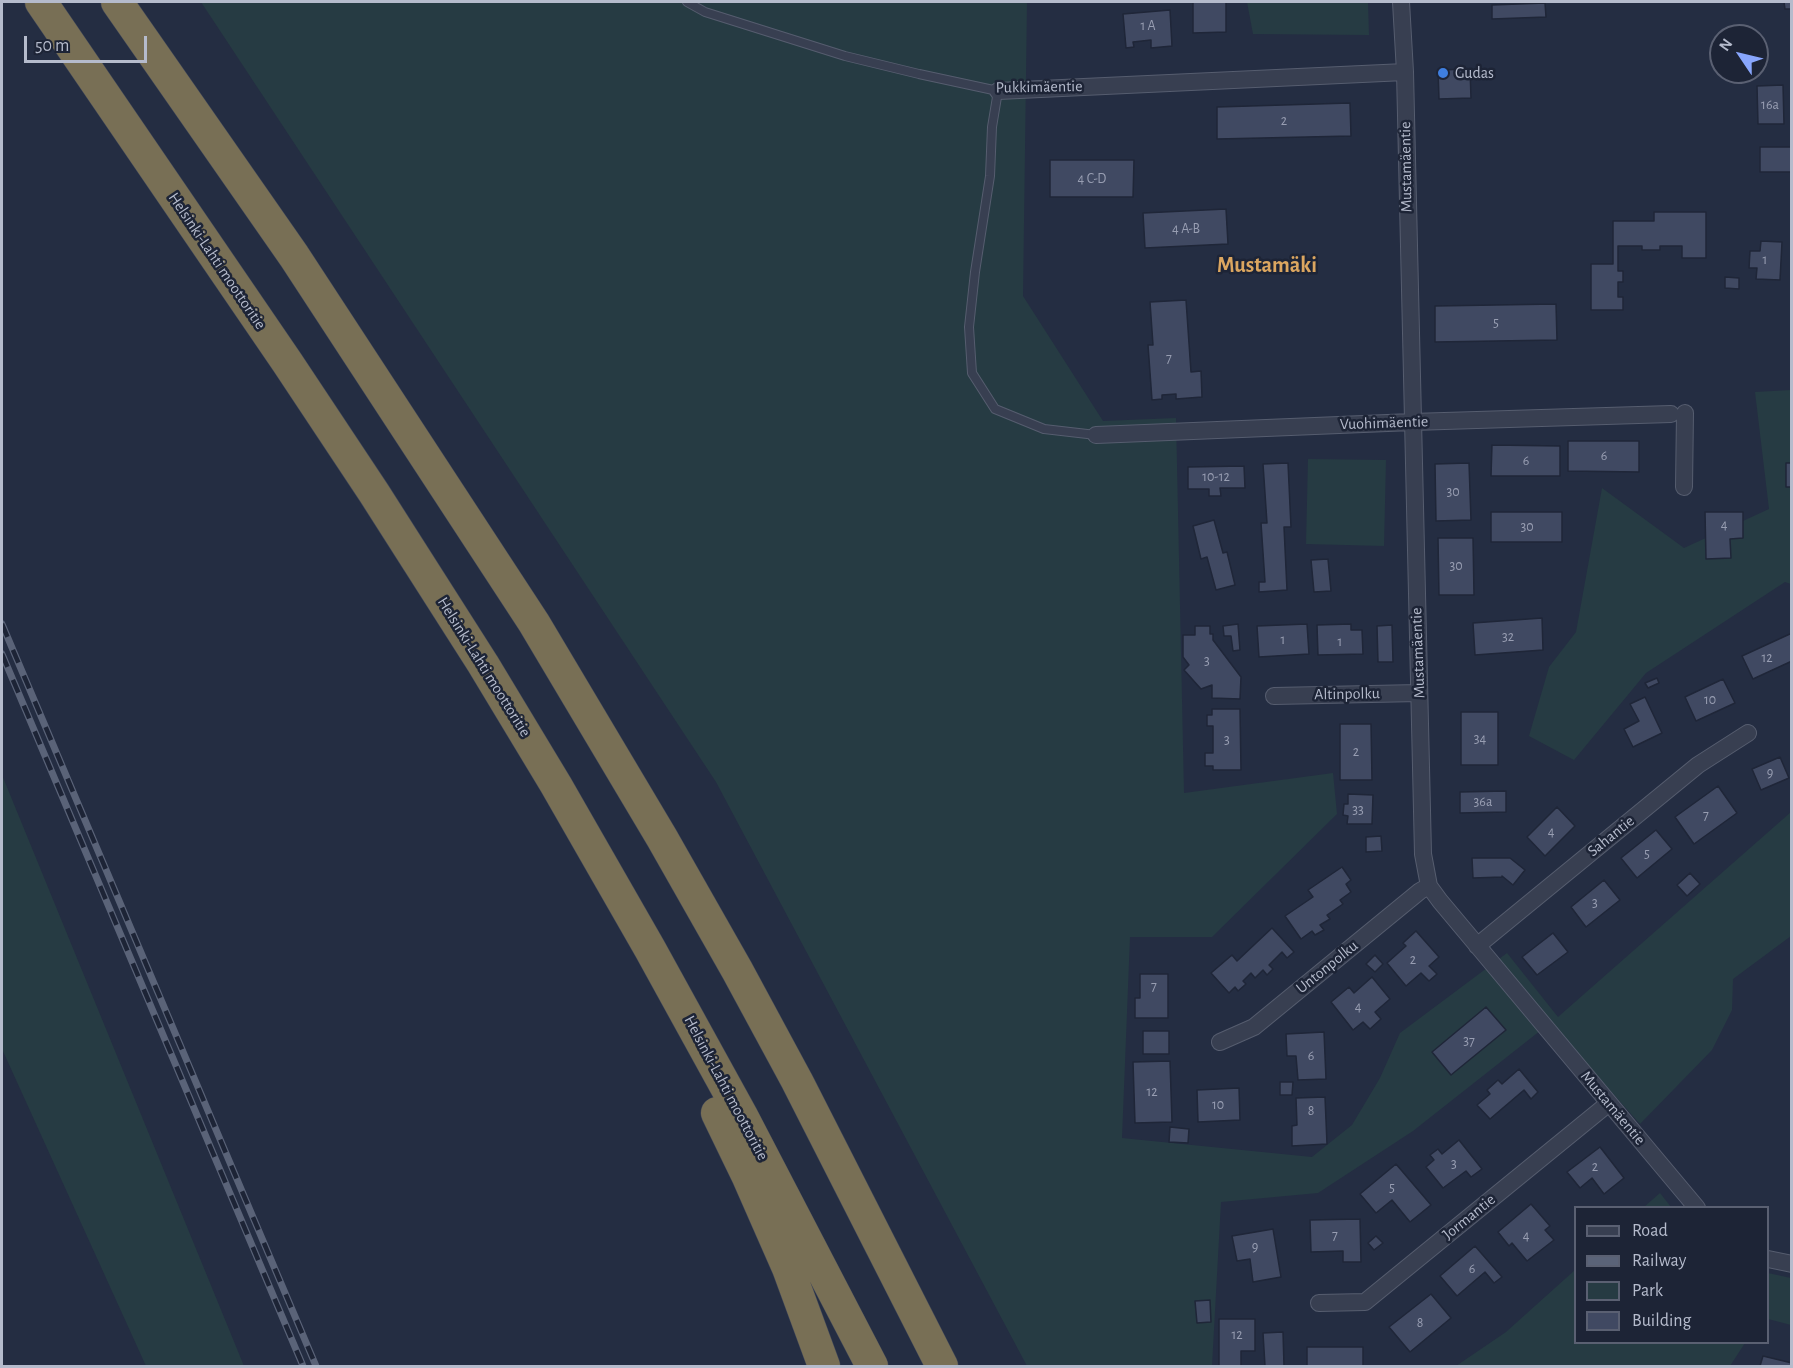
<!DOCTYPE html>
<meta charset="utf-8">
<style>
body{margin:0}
#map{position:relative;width:1793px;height:1368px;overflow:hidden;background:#242d42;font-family:"Alegreya Sans",sans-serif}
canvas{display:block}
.frame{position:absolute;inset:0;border:3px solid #b5bbcc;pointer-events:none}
.legend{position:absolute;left:1574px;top:1206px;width:195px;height:138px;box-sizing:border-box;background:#1d2436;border:2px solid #5a6072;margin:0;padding:8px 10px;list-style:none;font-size:18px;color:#b5bbcc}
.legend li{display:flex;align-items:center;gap:12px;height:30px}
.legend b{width:30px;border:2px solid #5a6072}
.north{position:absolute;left:1709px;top:24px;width:60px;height:60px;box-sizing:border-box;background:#1d2436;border:2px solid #5a6072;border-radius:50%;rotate:305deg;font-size:16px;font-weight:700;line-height:24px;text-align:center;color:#b5bbcc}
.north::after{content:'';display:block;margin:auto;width:21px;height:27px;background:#88a6fd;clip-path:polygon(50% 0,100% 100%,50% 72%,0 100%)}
.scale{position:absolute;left:24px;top:36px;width:123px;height:27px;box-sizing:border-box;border:3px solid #b5bbcc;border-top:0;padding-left:8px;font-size:18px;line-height:21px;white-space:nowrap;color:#b5bbcc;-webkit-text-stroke:4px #1d2436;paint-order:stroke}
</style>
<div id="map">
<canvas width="1793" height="1368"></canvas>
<div class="frame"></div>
<ul class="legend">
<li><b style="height:8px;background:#383f51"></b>Road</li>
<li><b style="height:8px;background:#5a6378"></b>Railway</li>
<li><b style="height:16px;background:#263b43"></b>Park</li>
<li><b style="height:16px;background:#404962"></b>Building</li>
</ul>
<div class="north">N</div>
<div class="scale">50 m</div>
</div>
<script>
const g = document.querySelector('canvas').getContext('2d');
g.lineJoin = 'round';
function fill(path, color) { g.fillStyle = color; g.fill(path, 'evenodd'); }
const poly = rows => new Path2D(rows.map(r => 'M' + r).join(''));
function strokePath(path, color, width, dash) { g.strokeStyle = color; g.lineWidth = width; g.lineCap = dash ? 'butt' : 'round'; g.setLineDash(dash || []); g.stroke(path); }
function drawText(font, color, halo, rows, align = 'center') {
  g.font = font + ' "Alegreya Sans",sans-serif'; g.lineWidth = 5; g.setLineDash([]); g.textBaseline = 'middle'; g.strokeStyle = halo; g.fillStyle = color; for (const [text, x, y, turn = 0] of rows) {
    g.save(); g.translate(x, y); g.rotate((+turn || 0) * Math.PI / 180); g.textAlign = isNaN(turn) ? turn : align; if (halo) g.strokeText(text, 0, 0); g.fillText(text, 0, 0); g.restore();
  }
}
fill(poly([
 [201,2,1027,2,1023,296,1103,421,1176,418,1184,793,1333,773,1337,814,1212,937,1130,937,1122,1138,1312,1157,1352,1125,1380,1078,1400,1033,1507,953,1558,1017,1791,812,1791,936,1733,979,1732,1010,1712,1050,1640,1124,1550,1023,1413,1131,1318,1193,1221,1202,1212,1366,1027,1366,716,782],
 [1247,2,1368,2,1369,35,1253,34],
 [1791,390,1791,584,1785,582,1646,673,1574,760,1529,736,1549,667,1576,632,1602,488,1684,548,1769,509,1755,392],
 [1308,459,1386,460,1384,546,1306,544],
 [2,775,244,1366,146,1366,2,1049],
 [1660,1193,1671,1207,1644,1207],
 [1575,1270,1576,1342,1745,1343,1730,1366,1456,1366,1506,1332],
 [1768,1273,1791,1278,1791,1325,1768,1319]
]), '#263b43');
const building = poly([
 [1193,2,1226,2,1226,32,1193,33,1193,2],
 [1784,2,1792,2,1792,9,1785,9,1784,2],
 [1545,3,1546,17,1492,19,1492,5,1545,3],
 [1170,10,1172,46,1151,48,1151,40,1133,42,1134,47,1126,48,1123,14,1170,10],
 [1470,69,1471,98,1439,99,1438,70,1470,69],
 [1783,85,1784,124,1758,124,1757,86,1783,85],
 [1350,103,1351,136,1217,139,1217,107,1350,103],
 [1760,147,1792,147,1792,172,1760,172,1760,147],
 [1050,160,1134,160,1133,197,1050,197,1050,160],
 [1226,209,1228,244,1145,248,1143,213,1226,209],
 [1654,212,1706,212,1706,258,1682,258,1682,246,1660,246,1660,250,1642,250,1642,246,1618,246,1618,271,1623,271,1623,282,1618,282,1618,297,1623,297,1623,310,1591,310,1591,264,1613,264,1613,221,1654,221,1654,212],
 [1761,241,1782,242,1780,280,1756,279,1757,268,1749,268,1750,251,1760,251,1761,241],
 [1725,277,1739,278,1739,289,1725,288,1725,277],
 [1186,300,1191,372,1201,371,1202,397,1176,399,1176,394,1162,395,1162,399,1152,400,1148,345,1153,345,1150,302,1186,300],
 [1556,304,1557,340,1435,342,1435,306,1556,304],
 [1568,441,1639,441,1639,472,1568,471,1568,441],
 [1492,445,1560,446,1560,476,1491,476,1492,445],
 [1288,463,1291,527,1284,527,1287,590,1259,592,1259,582,1265,582,1261,523,1267,523,1263,464,1288,463],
 [1469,463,1471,520,1436,521,1435,464,1469,463],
 [1786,463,1792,463,1792,487,1786,487,1786,463],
 [1244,466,1245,488,1220,488,1221,496,1209,496,1209,489,1188,489,1188,467,1244,466],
 [1491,512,1562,512,1562,542,1491,542,1491,512],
 [1705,512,1743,512,1743,538,1730,539,1731,558,1706,559,1705,512],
 [1214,520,1223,553,1227,552,1235,585,1216,590,1207,557,1201,559,1193,526,1214,520],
 [1438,538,1473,538,1474,595,1439,595,1438,538],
 [1328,559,1331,591,1314,592,1311,560,1328,559],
 [1542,618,1543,650,1475,655,1473,623,1542,618],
 [1238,624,1240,650,1233,651,1231,636,1224,636,1223,626,1238,624],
 [1307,624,1309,654,1259,657,1257,626,1307,624],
 [1351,624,1351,630,1362,630,1363,654,1318,655,1317,625,1351,624],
 [1392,625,1393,662,1378,662,1377,626,1392,625],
 [1195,626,1210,626,1210,634,1213,634,1213,640,1241,677,1240,699,1212,698,1212,685,1201,689,1184,670,1189,665,1183,657,1183,635,1195,635,1195,626],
 [1792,633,1792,661,1753,679,1742,656,1792,633],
 [1657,678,1659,683,1648,688,1645,683,1657,678],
 [1723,679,1735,703,1696,721,1685,697,1723,679],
 [1645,697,1662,733,1633,747,1624,729,1639,721,1630,704,1645,697],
 [1212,709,1240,709,1241,770,1213,770,1213,766,1205,766,1205,753,1213,753,1213,726,1207,726,1207,715,1212,715,1212,709],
 [1461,712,1498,712,1498,765,1461,765,1461,712],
 [1340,724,1371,724,1372,780,1340,780,1340,724],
 [1780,757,1789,778,1761,790,1752,769,1780,757],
 [1718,786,1737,813,1694,844,1675,817,1718,786],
 [1506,791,1506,812,1460,813,1460,792,1506,791],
 [1348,794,1373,795,1372,824,1347,824,1348,816,1343,815,1344,804,1348,804,1348,794],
 [1557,807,1575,826,1545,856,1527,837,1557,807],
 [1656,830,1672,849,1637,878,1621,858,1656,830],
 [1381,836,1382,851,1366,852,1366,837,1381,836],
 [1472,858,1510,858,1525,870,1513,885,1502,876,1502,877,1473,878,1472,858],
 [1342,867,1351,880,1346,884,1351,892,1340,900,1343,904,1327,915,1330,919,1320,925,1324,930,1315,935,1312,931,1301,939,1285,916,1313,897,1308,890,1342,867],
 [1690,873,1700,884,1687,896,1677,885,1690,873],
 [1604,880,1620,900,1586,927,1571,907,1604,880],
 [1272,928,1294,952,1287,958,1282,952,1269,965,1273,969,1267,975,1263,970,1255,978,1251,973,1243,981,1246,984,1238,991,1235,987,1229,993,1211,973,1232,955,1237,961,1272,928],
 [1416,931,1439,957,1429,966,1437,974,1429,981,1421,973,1406,986,1387,963,1406,946,1403,943,1416,931],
 [1553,933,1568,952,1537,975,1522,957,1553,933],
 [1375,955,1383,964,1375,972,1366,964,1375,955],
 [1140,974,1168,974,1168,1018,1135,1018,1135,998,1140,998,1140,974],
 [1372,977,1390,999,1375,1012,1381,1019,1370,1029,1363,1022,1353,1030,1331,1002,1349,987,1354,993,1372,977],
 [1486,1007,1506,1030,1451,1075,1432,1052,1486,1007],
 [1143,1031,1169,1031,1169,1054,1143,1054,1143,1031],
 [1324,1032,1326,1079,1298,1080,1296,1056,1287,1056,1286,1034,1324,1032],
 [1170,1061,1172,1122,1135,1123,1133,1062,1170,1061],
 [1519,1069,1538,1092,1531,1099,1524,1090,1490,1119,1477,1105,1490,1094,1487,1090,1498,1080,1502,1084,1519,1069],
 [1280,1082,1293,1082,1292,1095,1280,1095,1280,1082],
 [1239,1088,1240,1120,1198,1122,1197,1090,1239,1088],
 [1325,1097,1327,1144,1292,1146,1292,1126,1297,1125,1296,1098,1325,1097],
 [1170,1127,1189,1129,1188,1143,1169,1142,1170,1127],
 [1459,1140,1482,1169,1471,1177,1466,1171,1443,1188,1426,1167,1434,1160,1430,1155,1438,1149,1442,1154,1459,1140],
 [1600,1147,1624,1178,1604,1194,1592,1178,1580,1188,1567,1172,1600,1147],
 [1396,1164,1431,1205,1410,1222,1392,1200,1376,1213,1360,1194,1396,1164],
 [1531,1204,1550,1226,1545,1230,1554,1240,1527,1261,1512,1243,1509,1246,1498,1232,1531,1204],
 [1360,1219,1361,1262,1343,1262,1343,1251,1311,1252,1310,1220,1360,1219],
 [1273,1229,1281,1277,1253,1282,1250,1259,1237,1261,1232,1236,1273,1229],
 [1376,1236,1383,1243,1374,1250,1368,1243,1376,1236],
 [1475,1246,1502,1277,1494,1283,1485,1272,1457,1296,1440,1276,1475,1246],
 [1431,1294,1451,1318,1410,1352,1389,1327,1431,1294],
 [1210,1300,1211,1322,1197,1323,1195,1301,1210,1300],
 [1219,1319,1255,1319,1255,1351,1241,1351,1241,1366,1219,1366,1219,1319],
 [1283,1332,1284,1366,1265,1366,1263,1333,1283,1332],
 [1307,1347,1363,1347,1363,1366,1307,1366,1307,1347],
 [1763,1356,1792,1363,1791,1366,1760,1366,1763,1356]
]);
fill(building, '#404962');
strokePath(building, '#1f2638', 1.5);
const lane = poly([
 [687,2,705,12,845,56,919,74,998,91,992,127,990,176,975,272,969,327,972,373,995,409,1044,429,1096,435]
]);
const street = poly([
 [1401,2,1405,72,1423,854,1429,886,1440,901,1697,1208],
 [998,91,1405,72],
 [1096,435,1412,422,1671,414],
 [1684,487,1685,413],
 [1274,696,1419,693],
 [1477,946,1698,765,1748,733],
 [1220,1042,1254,1027,1420,891,1429,886],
 [1768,1259,1792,1264],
 [1319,1303,1365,1302,1609,1103]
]);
const highway = poly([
 [41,2,287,362,374,493,483,664,556,785,650,949,742,1116,872,1366],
 [117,2,294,256,534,623,662,838,737,970,797,1081,942,1366],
 [717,1113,748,1177,788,1268,824,1366]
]);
strokePath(lane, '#565d6f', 10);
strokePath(street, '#565d6f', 18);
strokePath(highway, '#404759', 33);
strokePath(lane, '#383f51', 8);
strokePath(street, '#383f51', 16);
strokePath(highway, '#786f55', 32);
const rail = poly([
 [2,624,316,1366],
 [2,654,303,1366]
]);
strokePath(rail, '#5a6378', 7);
strokePath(rail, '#1d2436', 4.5, [14]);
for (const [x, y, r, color] of [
 [1443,73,6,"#3f7fe0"]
]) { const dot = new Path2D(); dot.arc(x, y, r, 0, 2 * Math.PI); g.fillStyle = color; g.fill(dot); strokePath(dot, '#1d2436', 2); }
drawText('14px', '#989eb2', null, [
 ["1 A",1148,26],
 ["16a",1770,105],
 ["2",1284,121],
 ["4 C-D",1092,179],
 ["4 A-B",1186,229],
 ["1",1765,260],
 ["5",1496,323],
 ["7",1169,358],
 ["6",1604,456],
 ["6",1526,461],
 ["10-12",1216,477],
 ["30",1453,492],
 ["4",1724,525],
 ["30",1527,527],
 ["30",1456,566],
 ["32",1508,637],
 ["1",1283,640],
 ["1",1340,642],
 ["12",1767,658],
 ["3",1207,661],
 ["10",1710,700],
 ["34",1480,739],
 ["3",1227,740],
 ["2",1356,752],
 ["9",1770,773],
 ["36a",1483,802],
 ["33",1358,810],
 ["7",1706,815],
 ["4",1551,832],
 ["5",1647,854],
 ["3",1595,903],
 ["2",1413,960],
 ["7",1154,986],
 ["4",1358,1007],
 ["37",1469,1041],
 ["6",1311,1056],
 ["12",1152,1092],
 ["10",1218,1105],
 ["8",1311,1111],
 ["3",1454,1164],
 ["2",1595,1167],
 ["5",1392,1188],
 ["7",1335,1235],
 ["4",1526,1236],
 ["9",1255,1247],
 ["6",1472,1269],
 ["8",1420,1323],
 ["12",1237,1335]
]);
drawText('16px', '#b5bbcc', '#1d2436', [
 ["Gudas",1455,73]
], 'left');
drawText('16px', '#b5bbcc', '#1d2436', [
 ["Pukkimäentie",1039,87,-1],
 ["Mustamäentie",1406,167,-91],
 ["Helsinki-Lahti moottoritie",217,261,56],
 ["Vuohimäentie",1384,423,-2],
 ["Mustamäentie",1418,653,-92],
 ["Helsinki-Lahti moottoritie",484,667,58],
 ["Altinpolku",1347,694,-1],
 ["Sahantie",1611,836,-39],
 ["Untonpolku",1327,967,-39],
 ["Helsinki-Lahti moottoritie",726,1088,62],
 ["Mustamäentie",1613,1108,50],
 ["Jormantie",1469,1217,-39]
]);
drawText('bold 22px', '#dba660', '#1d2436', [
 ["Mustamäki",1267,265]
]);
</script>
